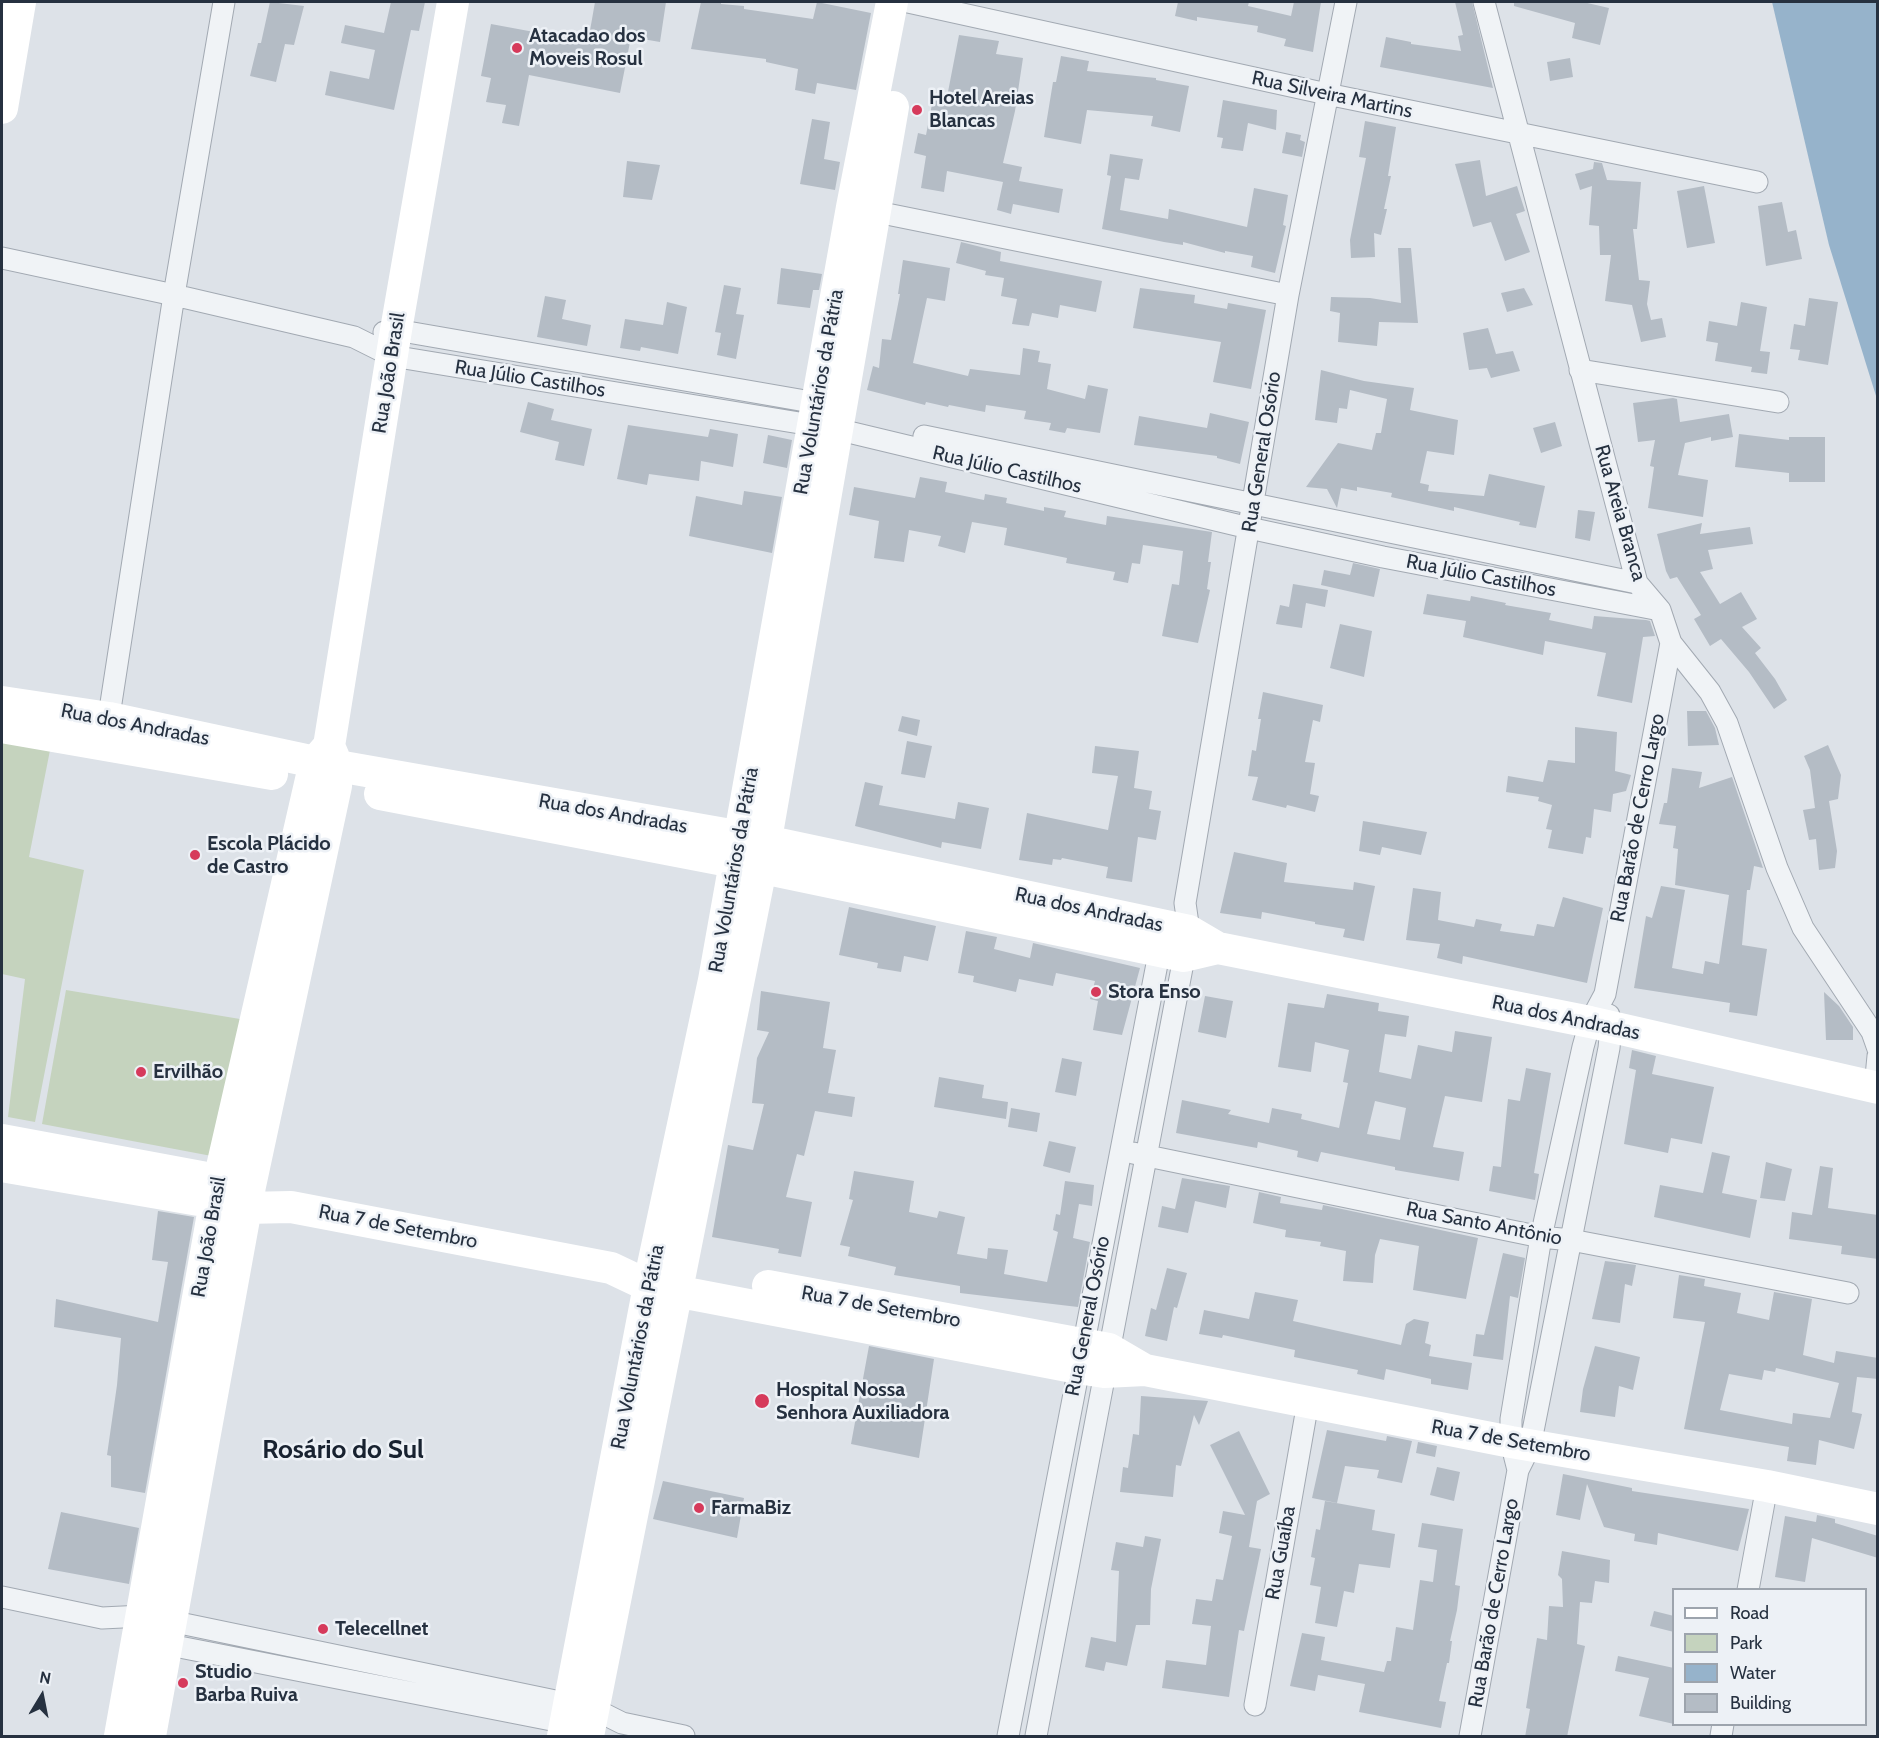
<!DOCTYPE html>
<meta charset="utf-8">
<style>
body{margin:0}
#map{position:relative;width:1879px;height:1738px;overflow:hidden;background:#dde2e8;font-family:Cabin,sans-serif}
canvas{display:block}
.frame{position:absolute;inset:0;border:3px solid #263140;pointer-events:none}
.legend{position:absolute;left:1672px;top:1588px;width:195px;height:138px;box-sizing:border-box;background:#edf1f6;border:2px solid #9da4ad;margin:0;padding:8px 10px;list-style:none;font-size:18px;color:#263140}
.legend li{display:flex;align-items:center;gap:12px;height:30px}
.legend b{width:30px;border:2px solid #9da4ad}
.north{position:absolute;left:12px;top:1666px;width:60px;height:60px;-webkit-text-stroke:4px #edf1f6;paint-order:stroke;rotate:10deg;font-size:16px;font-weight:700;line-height:24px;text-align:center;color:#263140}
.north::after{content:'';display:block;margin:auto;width:21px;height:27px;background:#263140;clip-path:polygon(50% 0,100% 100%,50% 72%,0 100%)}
</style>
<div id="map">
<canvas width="1879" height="1738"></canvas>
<div class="frame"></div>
<ul class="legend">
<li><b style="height:8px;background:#fff"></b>Road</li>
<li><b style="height:16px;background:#c5d3be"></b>Park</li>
<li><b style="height:16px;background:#96b3cb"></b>Water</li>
<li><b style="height:16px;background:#b4bcc5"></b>Building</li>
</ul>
<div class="north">N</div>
</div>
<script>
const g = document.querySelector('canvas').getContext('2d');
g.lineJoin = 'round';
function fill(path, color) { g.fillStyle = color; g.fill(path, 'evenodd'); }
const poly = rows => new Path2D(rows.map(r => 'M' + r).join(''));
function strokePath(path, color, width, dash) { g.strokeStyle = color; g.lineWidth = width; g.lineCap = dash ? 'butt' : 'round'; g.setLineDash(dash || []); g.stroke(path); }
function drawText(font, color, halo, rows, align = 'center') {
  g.font = font + ' Cabin,sans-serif'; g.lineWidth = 5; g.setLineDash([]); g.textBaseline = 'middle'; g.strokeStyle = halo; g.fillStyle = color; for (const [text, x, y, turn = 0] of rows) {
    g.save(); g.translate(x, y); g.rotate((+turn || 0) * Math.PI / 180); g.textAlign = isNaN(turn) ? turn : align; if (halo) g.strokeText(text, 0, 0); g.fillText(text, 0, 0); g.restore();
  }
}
fill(poly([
 [2,730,52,740,29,857,84,870,35,1122,8,1117,25,979,2,974],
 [66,990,240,1019,217,1157,42,1124]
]), '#c5d3be');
fill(poly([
 [1772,2,1877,2,1877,399,1829,245]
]), '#96b3cb');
fill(poly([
 [270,2,304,6,294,45,285,44,276,82,250,76,258,43,261,43],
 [391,2,425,2,419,31,411,30,394,110,325,95,330,71,369,79,375,50,341,43,345,25,384,33],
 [595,2,666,2,660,42,631,37,620,93,529,75,519,126,502,123,506,105,486,102,491,78,481,76,491,24,588,42],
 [701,2,721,2,721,4,744,6,744,9,813,19,817,2,871,13,856,90,817,83,815,94,795,90,798,69,766,62,766,59,691,49],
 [1178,2,1249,2,1248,6,1291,16,1294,2,1321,2,1313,52,1284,46,1286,39,1257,32,1258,26,1197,17,1197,21,1175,16],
 [1455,2,1472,2,1493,88,1380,67,1386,37,1411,42,1411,44,1461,51,1458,36,1463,35],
 [1514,2,1583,2,1609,8,1600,45,1572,38,1575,23,1514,6],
 [959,35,999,41,996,54,1023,58,1015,111,1003,163,1022,167,1019,181,1063,189,1059,213,1013,204,1011,214,997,210,1003,182,947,171,944,192,921,188,926,156,914,153,918,133,926,135,934,94,947,97],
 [1061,56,1089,61,1087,71,1156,78,1156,80,1189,86,1180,132,1151,126,1153,116,1087,110,1081,144,1044,137,1053,82,1056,82],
 [1570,58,1573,77,1550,81,1547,62],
 [1223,100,1277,110,1276,130,1248,123,1243,151,1221,148,1223,138,1217,137],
 [812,119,830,122,824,159,840,162,835,190,800,184],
 [1365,121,1396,127,1388,176,1391,176,1384,209,1387,209,1381,235,1374,233,1375,257,1351,258,1350,240,1366,158,1359,157],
 [1286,132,1301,135,1300,140,1305,142,1302,157,1282,153],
 [1110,154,1143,159,1139,180,1125,178,1120,210,1168,219,1169,209,1247,227,1254,188,1288,195,1283,225,1286,226,1275,273,1251,267,1253,256,1225,251,1225,253,1183,242,1183,245,1164,242,1102,229,1111,176,1107,175],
 [1480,160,1486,196,1517,186,1525,211,1516,214,1530,252,1505,261,1491,222,1473,227,1455,164],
 [627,161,660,165,652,200,623,197],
 [1594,162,1602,163,1607,180,1641,182,1637,229,1633,229,1639,280,1650,281,1647,304,1651,320,1662,318,1666,337,1641,342,1632,305,1605,301,1611,255,1600,255,1599,226,1589,225,1592,186,1580,190,1575,174,1593,169],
 [1704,186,1715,243,1687,248,1677,191],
 [1782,202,1788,232,1796,230,1802,259,1766,266,1758,206],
 [961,242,1001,252,1000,261,1102,281,1096,312,1060,305,1058,318,1032,313,1029,326,1012,324,1017,299,1001,296,1004,278,985,275,986,271,956,263],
 [1398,248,1411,248,1418,323,1379,322,1377,346,1338,342,1340,313,1330,311,1331,297,1370,298,1401,303],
 [903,260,950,268,945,301,927,298,913,363,968,376,970,369,1020,375,1023,348,1040,351,1038,362,1051,364,1047,389,1085,399,1088,385,1108,389,1100,433,1067,428,1065,433,1049,430,1051,423,1024,419,1026,411,986,405,985,412,949,405,948,407,926,402,925,405,867,390,873,366,879,368,882,339,891,340,900,294,898,294],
 [781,268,822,274,819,290,813,290,810,308,777,304],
 [724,285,741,288,736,314,744,315,736,359,717,355,721,333,715,332],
 [1140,288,1195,295,1194,303,1227,309,1228,303,1266,310,1251,389,1213,382,1221,342,1133,328],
 [1524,288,1533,305,1507,312,1501,293],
 [545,296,566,300,562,319,591,325,587,346,537,337],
 [1809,298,1838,302,1828,365,1798,360,1800,350,1790,349,1794,324,1805,326],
 [667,302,687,307,678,354,641,347,640,351,620,348,625,319,663,325],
 [1741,302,1767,307,1760,351,1770,352,1767,374,1751,372,1752,367,1715,361,1718,343,1706,341,1709,321,1737,326],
 [1488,328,1496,354,1513,351,1520,371,1491,378,1487,368,1469,370,1463,333],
 [1321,370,1364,381,1414,388,1410,410,1458,420,1454,455,1427,451,1420,483,1429,485,1428,491,1484,496,1489,474,1545,486,1536,528,1519,525,1520,522,1454,507,1454,511,1391,497,1392,493,1357,487,1357,491,1341,488,1337,508,1327,489,1306,487,1338,443,1372,450,1376,433,1381,433,1387,399,1350,390,1347,409,1339,408,1337,423,1315,420],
 [1673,398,1677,399,1680,422,1729,414,1733,437,1711,441,1711,437,1685,443,1678,475,1708,480,1703,517,1648,508,1654,467,1650,466,1655,440,1638,442,1633,403],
 [528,402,554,409,551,420,592,429,584,466,555,460,559,442,520,432],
 [1210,413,1249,422,1240,464,1217,458,1217,456,1134,445,1139,416,1207,428],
 [1555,422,1562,446,1541,453,1533,428],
 [628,425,708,437,710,429,738,434,733,467,701,461,699,481,649,474,647,485,617,479],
 [1739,434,1789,440,1789,437,1825,437,1825,482,1789,482,1789,473,1735,467],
 [768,435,792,440,787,468,763,463],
 [920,477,947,482,945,492,984,500,985,494,1007,498,1006,503,1044,511,1044,507,1066,511,1064,517,1106,525,1107,516,1212,532,1208,562,1211,562,1207,589,1210,590,1198,643,1162,636,1172,584,1179,585,1183,551,1143,545,1140,564,1132,563,1128,583,1113,580,1115,572,1066,563,1067,558,1004,545,1007,528,972,522,965,553,938,546,941,536,909,530,904,562,874,558,879,521,849,515,854,487,915,498],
 [744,491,782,497,772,553,689,536,696,496,742,505],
 [1578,510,1595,512,1590,541,1575,538],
 [1702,523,1700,534,1750,527,1753,544,1708,550,1713,569,1700,572,1720,604,1741,592,1757,619,1742,627,1761,648,1755,653,1775,679,1787,700,1774,709,1749,672,1721,639,1710,646,1694,619,1701,615,1677,577,1670,579,1666,571,1657,534],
 [1353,563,1380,569,1374,597,1321,585,1324,570,1350,575],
 [1293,584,1328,590,1325,607,1306,603,1302,628,1276,624,1280,605,1289,607],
 [1427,594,1470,601,1471,596,1506,603,1505,605,1551,613,1549,620,1592,629,1594,616,1646,620,1650,621,1655,636,1643,637,1632,703,1597,696,1606,653,1545,641,1543,655,1463,637,1466,621,1423,614],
 [1340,624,1372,631,1364,677,1330,668],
 [1263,692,1323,705,1320,722,1313,720,1305,762,1315,763,1310,794,1319,796,1315,812,1287,805,1286,808,1252,800,1258,777,1248,776,1252,750,1256,751,1261,719,1258,719],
 [1687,711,1706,711,1715,728,1719,745,1688,746],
 [902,716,920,720,917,736,898,731],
 [1575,727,1617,732,1615,771,1631,775,1626,791,1613,794,1611,812,1594,809,1591,838,1586,837,1583,854,1548,848,1552,830,1546,829,1552,805,1538,801,1539,797,1506,792,1508,776,1543,782,1548,760,1575,763],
 [907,741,932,746,925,778,901,774],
 [1828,745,1841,775,1838,799,1829,801,1837,851,1835,868,1819,870,1816,839,1809,840,1803,810,1815,808,1810,770,1804,756],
 [1095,746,1139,751,1134,788,1152,791,1149,809,1161,811,1156,840,1138,837,1132,882,1106,878,1108,867,1062,858,1061,860,1053,859,1052,865,1019,860,1027,813,1108,830,1118,776,1092,773],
 [1672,768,1702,772,1699,788,1732,777,1763,868,1754,866,1750,890,1747,890,1742,945,1767,949,1757,1016,1729,1012,1730,1003,1634,988,1646,916,1652,918,1661,886,1685,890,1672,968,1703,974,1705,961,1719,964,1729,895,1675,885,1678,849,1673,848,1676,826,1659,824,1664,803,1667,803],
 [865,782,883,786,879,805,955,819,958,802,989,808,981,849,942,842,941,848,855,826],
 [1363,821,1427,832,1421,855,1382,847,1380,855,1359,851],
 [1234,852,1287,863,1284,882,1353,890,1354,882,1375,886,1364,941,1343,937,1345,929,1315,924,1315,922,1262,912,1261,919,1220,913],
 [1413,888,1441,892,1438,920,1474,927,1476,919,1502,924,1500,931,1534,936,1537,924,1554,927,1563,897,1603,908,1587,983,1463,956,1462,964,1437,958,1440,944,1406,940],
 [849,907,936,926,928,961,904,956,901,972,877,968,878,963,839,955],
 [966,931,997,937,994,949,1030,958,1033,943,1140,968,1122,1035,1093,1030,1098,1001,1090,999,1095,981,1056,973,1053,986,1019,979,1016,992,973,982,974,976,958,973],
 [761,991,830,1002,823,1048,836,1050,828,1093,855,1097,852,1117,815,1111,804,1156,797,1154,786,1197,812,1202,801,1257,778,1253,779,1249,712,1237,728,1145,753,1150,764,1104,752,1103,757,1058,769,1032,757,1030],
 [1824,992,1839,1006,1853,1027,1853,1040,1826,1040],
 [1327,994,1379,1003,1378,1011,1409,1016,1406,1037,1385,1034,1379,1072,1411,1079,1418,1045,1452,1052,1455,1031,1492,1037,1482,1102,1445,1096,1433,1147,1464,1152,1459,1181,1395,1170,1395,1167,1321,1152,1318,1162,1297,1157,1298,1151,1258,1142,1257,1148,1176,1133,1182,1100,1231,1110,1228,1114,1269,1123,1272,1108,1302,1114,1301,1119,1339,1128,1348,1083,1343,1082,1349,1050,1315,1042,1311,1072,1278,1067,1288,1003,1324,1008],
 [1375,1101,1406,1108,1400,1140,1367,1134],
 [1205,996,1233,1001,1226,1038,1198,1032],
 [1632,1050,1656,1056,1652,1074,1714,1087,1702,1144,1671,1138,1668,1153,1624,1144,1636,1070,1629,1068],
 [1062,1058,1082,1062,1076,1096,1055,1092],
 [1526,1068,1551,1073,1534,1173,1539,1174,1535,1200,1489,1191,1493,1166,1501,1167,1508,1099,1520,1101],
 [939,1077,984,1085,982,1098,1008,1102,1006,1119,934,1107],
 [1011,1108,1040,1113,1037,1132,1008,1127],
 [1049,1141,1076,1147,1070,1173,1043,1166],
 [1712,1152,1730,1156,1722,1193,1757,1200,1750,1238,1654,1217,1660,1185,1703,1193],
 [1766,1162,1792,1169,1785,1201,1760,1198],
 [1820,1166,1833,1168,1828,1208,1878,1215,1878,1259,1841,1254,1842,1246,1789,1239,1792,1212,1812,1215],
 [854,1171,914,1181,909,1212,937,1218,939,1211,965,1217,957,1254,987,1259,988,1248,1008,1250,1004,1274,1047,1282,1058,1232,1053,1230,1056,1214,1060,1215,1065,1181,1094,1185,1092,1206,1079,1204,1073,1238,1090,1242,1078,1307,960,1293,960,1286,894,1275,896,1267,848,1256,850,1247,840,1245,853,1200,849,1199],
 [1182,1178,1230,1186,1226,1208,1195,1201,1188,1233,1158,1227,1162,1206,1175,1209],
 [1259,1192,1281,1197,1280,1203,1322,1210,1323,1205,1478,1238,1466,1299,1413,1290,1419,1246,1380,1239,1375,1255,1373,1283,1343,1281,1346,1251,1320,1246,1321,1242,1285,1237,1286,1230,1253,1223],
 [158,1211,194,1217,145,1493,111,1487,111,1456,107,1455,117,1385,121,1338,54,1327,56,1299,158,1322,168,1262,152,1260],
 [1503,1253,1525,1258,1518,1298,1510,1296,1503,1360,1473,1356,1476,1334,1484,1335],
 [1605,1261,1636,1265,1632,1286,1625,1284,1620,1323,1592,1319],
 [1167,1268,1187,1273,1177,1308,1174,1307,1167,1341,1145,1336,1151,1308,1156,1310],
 [1679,1275,1705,1279,1704,1286,1741,1293,1737,1313,1769,1320,1774,1292,1812,1299,1803,1355,1834,1363,1836,1351,1878,1358,1878,1379,1857,1377,1852,1412,1862,1414,1854,1449,1819,1440,1816,1465,1787,1461,1789,1447,1684,1429,1705,1322,1673,1318],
 [1776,1368,1839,1383,1830,1418,1793,1413,1792,1424,1720,1410,1729,1374,1762,1380,1764,1370,1775,1372],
 [1255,1292,1298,1300,1293,1321,1401,1345,1406,1324,1414,1319,1429,1322,1425,1343,1431,1345,1429,1356,1472,1363,1468,1390,1431,1384,1431,1379,1386,1369,1384,1380,1357,1374,1358,1370,1294,1357,1295,1350,1223,1335,1222,1338,1199,1334,1204,1310,1249,1319],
 [869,1346,934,1359,919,1458,851,1444],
 [1595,1346,1640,1357,1633,1390,1619,1386,1615,1417,1580,1412,1583,1389],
 [1141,1396,1208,1401,1199,1425,1194,1415,1181,1466,1176,1465,1173,1497,1120,1492,1123,1467,1128,1468,1133,1434,1139,1435],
 [1327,1430,1386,1441,1387,1436,1412,1441,1402,1483,1377,1478,1379,1470,1345,1466,1337,1503,1312,1498],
 [1239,1431,1270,1494,1257,1501,1249,1547,1261,1549,1244,1631,1239,1630,1229,1697,1162,1688,1166,1660,1206,1665,1211,1626,1192,1624,1196,1599,1212,1601,1216,1579,1223,1580,1232,1536,1219,1533,1223,1511,1245,1515,1210,1445],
 [1418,1442,1437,1446,1435,1457,1416,1453],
 [1437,1467,1460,1472,1454,1501,1430,1495],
 [1563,1474,1632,1488,1632,1491,1749,1509,1738,1551,1658,1533,1657,1545,1634,1541,1635,1534,1604,1527,1587,1484,1580,1520,1556,1515],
 [663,1481,744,1498,737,1538,653,1519],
 [1325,1501,1375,1510,1372,1530,1395,1534,1390,1568,1359,1564,1354,1593,1344,1591,1337,1627,1315,1623,1321,1587,1310,1585,1315,1558,1311,1557,1316,1529,1320,1530],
 [61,1512,139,1528,129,1584,48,1569],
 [1817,1515,1835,1519,1835,1523,1878,1536,1878,1558,1812,1538,1805,1582,1775,1577,1785,1516,1816,1522],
 [1422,1523,1463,1529,1455,1585,1460,1586,1457,1610,1450,1641,1452,1641,1449,1663,1447,1663,1439,1701,1446,1702,1441,1728,1359,1712,1365,1684,1318,1675,1315,1691,1290,1686,1302,1633,1325,1637,1321,1660,1384,1672,1387,1661,1391,1661,1396,1627,1413,1630,1420,1580,1433,1582,1437,1550,1418,1547],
 [1145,1536,1161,1539,1151,1589,1150,1625,1136,1625,1127,1666,1106,1662,1104,1671,1085,1667,1091,1637,1116,1642,1119,1571,1111,1570,1116,1542,1143,1547],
 [1562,1551,1610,1560,1609,1583,1595,1581,1592,1603,1580,1602,1577,1644,1585,1646,1567,1737,1525,1737,1530,1709,1526,1708,1537,1638,1547,1640,1549,1606,1563,1607,1562,1579,1558,1575],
 [1654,1611,1674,1616,1674,1632,1650,1626],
 [1618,1656,1674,1668,1674,1724,1639,1716,1649,1678,1615,1671]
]), '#b4bcc5');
const street = poly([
 [908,2,1327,94,1757,182],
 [1484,2,1637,583,1660,610,1671,643,1710,692,1727,723,1777,868,1803,928,1872,1032,1878,1049],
 [862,209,1288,295],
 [2,258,174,295,354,337,392,356,836,429,1249,528,1383,557,1660,610],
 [384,332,396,330,817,403,828,410],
 [1580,370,1778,402],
 [924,436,1637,583],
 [107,729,174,295,224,2],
 [1875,1087,1878,1056],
 [1133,1153,1541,1237,1571,1240,1848,1293],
 [1518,1470,1511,1442,1511,1419,1541,1237,1583,1047,1590,1022,1605,994,1671,643],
 [1748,1590,1767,1486],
 [2,1597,102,1618,143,1616,170,1621,594,1709,622,1723,684,1736],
 [154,1642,577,1725],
 [1255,1705,1308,1402],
 [1008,1736,1162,938],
 [1036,1736,1189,931,1185,903,1288,295,1346,2],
 [1470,1736,1518,1470,1530,1446,1609,1048,1611,1027,1609,1015],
 [1721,1736,1723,1724]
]);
strokePath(street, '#a2a9b2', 23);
strokePath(street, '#f0f3f6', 21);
strokePath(poly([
 [2,108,20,2],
 [2,702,109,718,315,762,765,841,1189,931,1218,948,1590,1022,1878,1088],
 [2,727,272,774],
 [380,794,734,862,1184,956,1218,948],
 [2,1140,239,1184],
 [2,1166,245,1208,291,1207,611,1268,649,1286,1078,1368,1104,1372,1145,1370,1511,1442,1767,1486,1878,1509],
 [768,1286,1109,1349,1145,1370],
 [120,1736,219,1180,315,762,328,747],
 [150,1736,250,1186,336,786,337,765,329,746,396,330,453,2],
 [563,1736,653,1265,714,980,852,207,892,2],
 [588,1736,761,868,893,107]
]), '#fff', 32);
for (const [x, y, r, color] of [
 [517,48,6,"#d63a5b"],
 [917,110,6,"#d63a5b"],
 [195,855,6,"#d63a5b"],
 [1096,992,6,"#d63a5b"],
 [141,1072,6,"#d63a5b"],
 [762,1401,8,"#d63a5b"],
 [699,1508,6,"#d63a5b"],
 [323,1629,6,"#d63a5b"],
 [183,1683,6,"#d63a5b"]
]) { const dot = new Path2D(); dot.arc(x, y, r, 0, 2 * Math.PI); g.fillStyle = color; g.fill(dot); strokePath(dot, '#edf1f6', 2); }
drawText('bold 20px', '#263140', '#edf1f6', [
 ["Atacadao dos",529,36],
 ["Moveis Rosul",529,59],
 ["Hotel Areias",929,98],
 ["Blancas",929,121],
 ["Escola Plácido",207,844],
 ["de Castro",207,867],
 ["Stora Enso",1108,992],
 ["Ervilhão",153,1072],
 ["Hospital Nossa",776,1390],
 ["Senhora Auxiliadora",776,1413],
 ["FarmaBiz",711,1508],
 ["Telecellnet",335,1629],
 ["Studio",195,1672],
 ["Barba Ruiva",195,1695]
], 'left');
drawText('20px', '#263140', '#edf1f6', [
 ["Rua Silveira Martins",1332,95,12],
 ["Rua João Brasil",389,373,-81],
 ["Rua Júlio Castilhos",530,379,9],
 ["Rua Voluntários da Pátria",819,392,-80],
 ["Rua General Osório",1262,452,-81],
 ["Rua Júlio Castilhos",1007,470,13],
 ["Rua Areia Branca",1620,513,74],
 ["Rua Júlio Castilhos",1481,576,11],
 ["Rua dos Andradas",135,725,11],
 ["Rua dos Andradas",613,814,10],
 ["Rua Barão de Cerro Largo",1638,818,-79],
 ["Rua Voluntários da Pátria",734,870,-80],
 ["Rua dos Andradas",1089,910,12],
 ["Rua dos Andradas",1566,1018,12],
 ["Rua Santo Antônio",1484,1224,11],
 ["Rua 7 de Setembro",398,1227,11],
 ["Rua João Brasil",209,1237,-80],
 ["Rua 7 de Setembro",881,1307,10],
 ["Rua General Osório",1088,1316,-79],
 ["Rua Voluntários da Pátria",638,1347,-79],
 ["Rua 7 de Setembro",1511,1441,10],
 ["Rua Guaíba",1281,1553,-80],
 ["Rua Barão de Cerro Largo",1494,1603,-80]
]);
drawText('bold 26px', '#182230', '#edf1f6', [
 ["Rosário do Sul",343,1450]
]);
</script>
